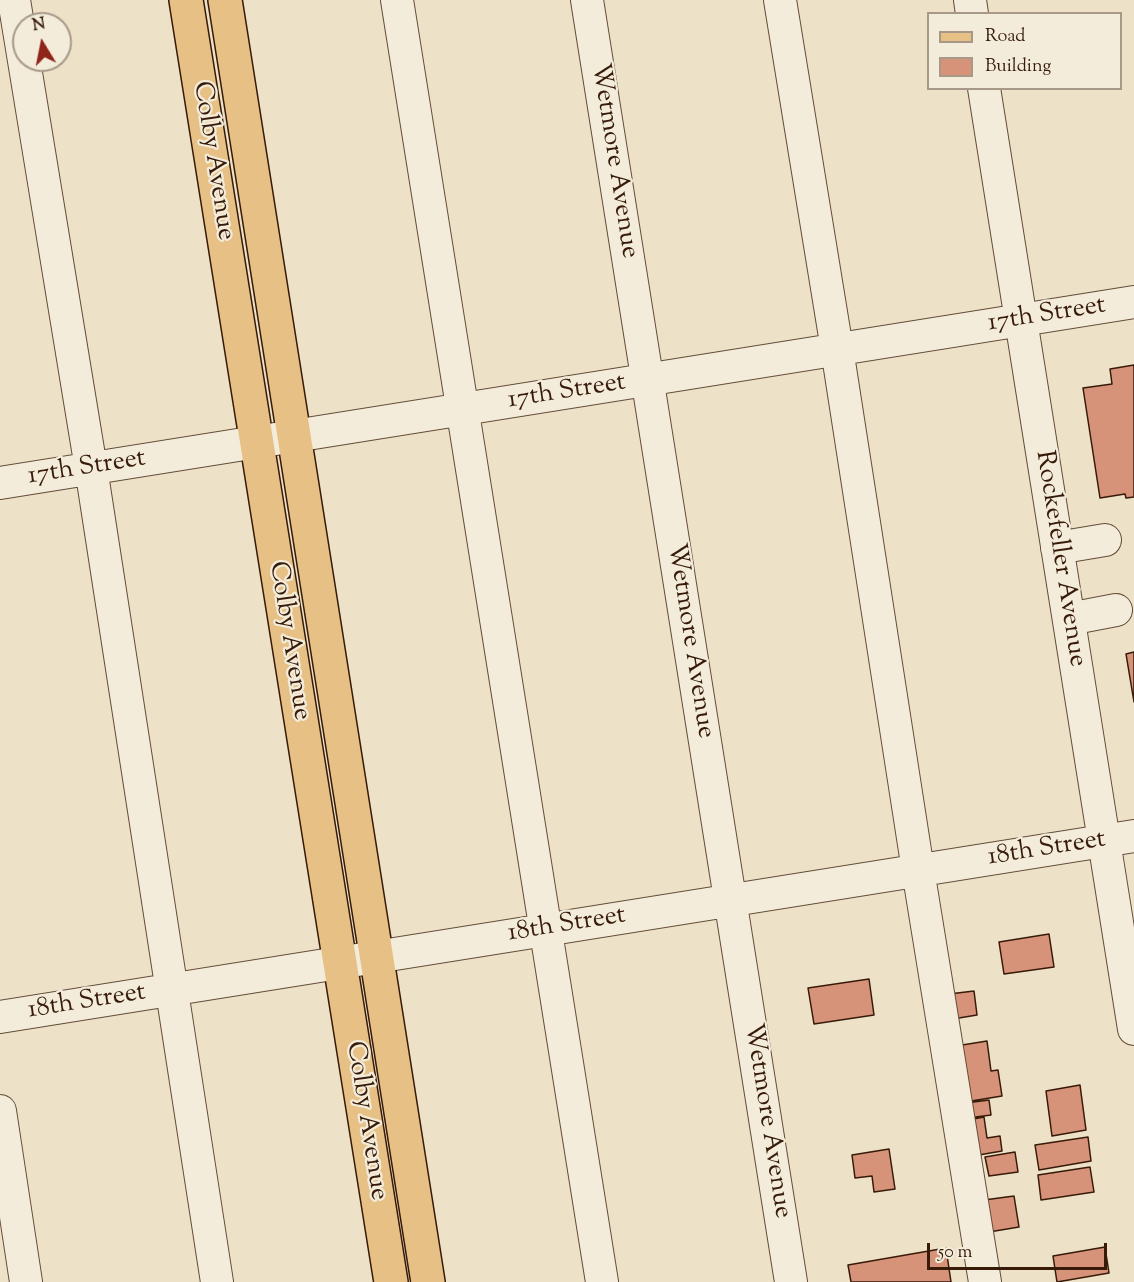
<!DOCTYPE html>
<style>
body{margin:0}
#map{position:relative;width:1134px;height:1282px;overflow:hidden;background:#ede1c7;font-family:"Sorts Mill Goudy",serif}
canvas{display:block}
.legend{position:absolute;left:927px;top:12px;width:195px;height:78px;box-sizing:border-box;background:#f3ecdb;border:2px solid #a89887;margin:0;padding:8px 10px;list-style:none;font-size:18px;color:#371a08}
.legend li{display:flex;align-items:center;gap:12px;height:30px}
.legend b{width:30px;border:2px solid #a89887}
.north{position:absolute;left:12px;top:12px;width:60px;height:60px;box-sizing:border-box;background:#f3ecdb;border:2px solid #a89887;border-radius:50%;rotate:350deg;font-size:16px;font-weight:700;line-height:24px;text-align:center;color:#371a08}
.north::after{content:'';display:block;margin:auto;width:21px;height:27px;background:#8f2418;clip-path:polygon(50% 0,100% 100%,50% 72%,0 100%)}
.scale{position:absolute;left:927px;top:1243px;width:180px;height:27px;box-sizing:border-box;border:3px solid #371a08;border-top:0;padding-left:8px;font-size:18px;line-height:21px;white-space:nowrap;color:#371a08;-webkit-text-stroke:4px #f3ecdb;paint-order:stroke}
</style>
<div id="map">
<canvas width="1134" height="1282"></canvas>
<ul class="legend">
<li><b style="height:8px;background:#e6c084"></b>Road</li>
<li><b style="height:16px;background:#d79379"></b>Building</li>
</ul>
<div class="north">N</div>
<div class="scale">50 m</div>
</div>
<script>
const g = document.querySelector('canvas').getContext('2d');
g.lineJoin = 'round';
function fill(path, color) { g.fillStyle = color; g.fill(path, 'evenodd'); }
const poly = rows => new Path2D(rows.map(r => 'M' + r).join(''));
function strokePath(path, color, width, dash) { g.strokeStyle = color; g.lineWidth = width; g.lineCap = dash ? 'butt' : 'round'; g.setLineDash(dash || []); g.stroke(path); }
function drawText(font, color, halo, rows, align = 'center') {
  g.font = font + ' "Sorts Mill Goudy",serif'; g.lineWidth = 4.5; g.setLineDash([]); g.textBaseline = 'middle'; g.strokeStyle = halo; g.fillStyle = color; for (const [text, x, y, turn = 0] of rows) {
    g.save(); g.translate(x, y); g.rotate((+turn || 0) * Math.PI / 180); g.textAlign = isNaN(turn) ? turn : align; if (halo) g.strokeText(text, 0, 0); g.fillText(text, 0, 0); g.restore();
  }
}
const building = poly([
 [1134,365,1134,497,1126,498,1125,494,1100,498,1083,388,1112,384,1110,369,1134,365],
 [1134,652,1134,702,1126,654,1134,652],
 [1049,934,1054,967,1004,974,999,942,1049,934],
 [869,979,874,1015,814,1024,808,988,869,979],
 [974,991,977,1015,953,1019,949,994,974,991],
 [987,1041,991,1071,998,1070,1002,1096,965,1102,956,1046,987,1041],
 [1080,1085,1086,1130,1052,1136,1046,1091,1080,1085],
 [989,1100,991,1115,968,1118,966,1103,989,1100],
 [984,1117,987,1138,1000,1136,1002,1151,973,1156,968,1120,984,1117],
 [1088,1137,1091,1161,1039,1170,1035,1145,1088,1137],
 [889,1149,895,1189,874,1192,872,1176,855,1178,852,1155,889,1149],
 [1015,1152,1018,1172,989,1176,985,1157,1015,1152],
 [1090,1167,1094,1192,1041,1200,1038,1175,1090,1167],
 [1014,1196,1019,1227,989,1232,984,1200,1014,1196],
 [1105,1247,1109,1273,1057,1282,1053,1256,1105,1247],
 [946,1248,951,1282,851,1282,848,1265,946,1248]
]);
fill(building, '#d79379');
strokePath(building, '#371a08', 1.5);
const minor = poly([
 [14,0,91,468,217,1282],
 [397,0,602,1282],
 [587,0,791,1282],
 [780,0,837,349,918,870,985,1282],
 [970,0,972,14],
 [984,88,1134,1029],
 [0,483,1134,302],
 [1057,548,1105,540],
 [1069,619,1116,610],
 [0,1017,1134,836],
 [0,1111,26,1282]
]);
const major = poly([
 [186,0,391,1282],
 [225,0,428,1282]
]);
strokePath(minor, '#644c38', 34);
strokePath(major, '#371a08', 36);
strokePath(minor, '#f3ecdb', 32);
strokePath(major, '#e6c084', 33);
drawText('26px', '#371a08', '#f3ecdb', [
 ["Colby Avenue",212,161,81],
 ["Wetmore Avenue",613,161,81],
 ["17th Street",1047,316,-9],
 ["17th Street",567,393,-9],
 ["17th Street",87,469,-9],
 ["Rockefeller Avenue",1059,559,81],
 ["Colby Avenue",288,641,81],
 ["Wetmore Avenue",689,641,81],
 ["18th Street",1047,850,-9],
 ["18th Street",567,926,-9],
 ["18th Street",87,1003,-9],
 ["Colby Avenue",365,1121,81],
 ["Wetmore Avenue",766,1121,81]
]);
</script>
